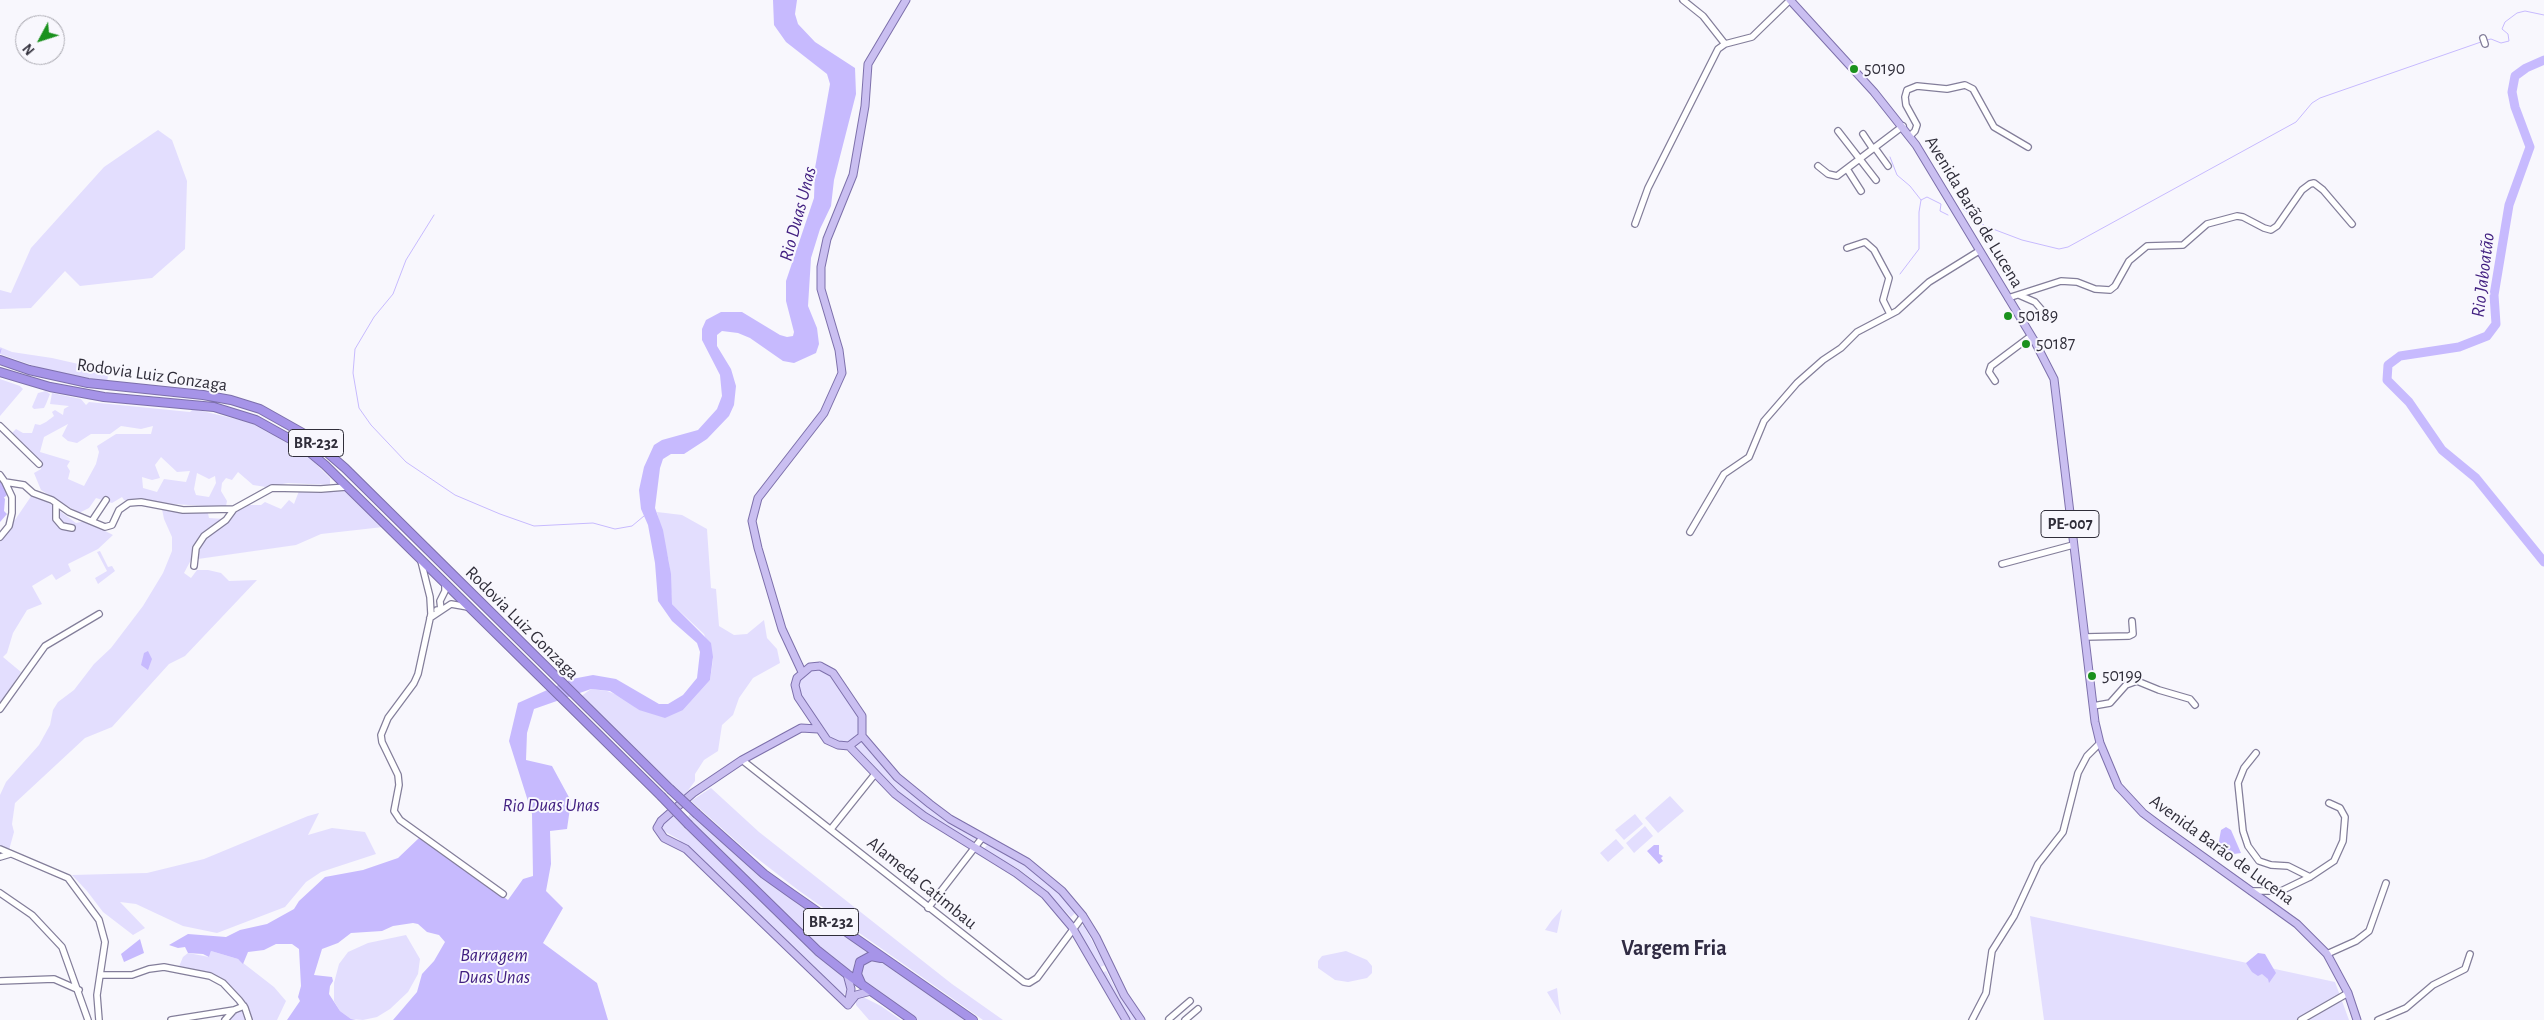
<!DOCTYPE html>
<meta charset="utf-8">
<style>
body{margin:0}
#map{position:relative;width:2544px;height:1020px;overflow:hidden;background:#f8f7fd;font-family:"Alegreya Sans",sans-serif}
canvas{display:block}
.north{position:absolute;left:15px;top:15px;width:50px;height:50px;box-sizing:border-box;background:#f8f7fd;border:1px solid #a8a7af;border-radius:50%;rotate:230deg;font-size:14px;font-weight:700;line-height:20px;text-align:center;color:#302e3a}
.north::after{content:'';display:block;margin:auto;width:18px;height:22px;background:#1a911d;clip-path:polygon(50% 0,100% 100%,50% 72%,0 100%)}
</style>
<div id="map">
<canvas width="2544" height="1020"></canvas>
<div class="north">N</div>
</div>
<script>
const g = document.querySelector('canvas').getContext('2d');
g.lineJoin = 'round';
function fill(path, color) { g.fillStyle = color; g.fill(path, 'evenodd'); }
const poly = rows => new Path2D(rows.map(r => 'M' + r).join(''));
function strokePath(path, color, width, dash) { g.strokeStyle = color; g.lineWidth = width; g.lineCap = dash ? 'butt' : 'round'; g.setLineDash(dash || []); g.stroke(path); }
function drawText(font, color, halo, rows, align = 'center') {
  g.font = font + ' "Alegreya Sans",sans-serif'; g.lineWidth = 4; g.setLineDash([]); g.textBaseline = 'middle'; g.strokeStyle = halo; g.fillStyle = color; for (const [text, x, y, turn = 0] of rows) {
    g.save(); g.translate(x, y); g.rotate((+turn || 0) * Math.PI / 180); g.textAlign = isNaN(turn) ? turn : align; if (halo) g.strokeText(text, 0, 0); g.fillText(text, 0, 0); g.restore();
  }
}
fill(poly([
 [158,130,172,140,187,181,185,249,152,278,80,286,65,271,31,308,0,309,0,290,11,293,31,248,104,167],
 [0,347,12,352,52,358,109,371,107,382,40,368,0,354],
 [0,379,20,386,23,389,0,416],
 [46,391,50,394,46,404,44,408,34,409,32,407,38,393],
 [52,393,81,399,86,405,89,402,190,412,193,409,245,421,264,428,309,457,330,478,330,485,288,483,266,487,253,485,238,472,232,480,226,478,222,483,221,491,227,501,226,506,220,507,128,501,124,500,122,497,112,503,96,498,89,508,79,513,41,490,34,473,41,469,41,463,11,434,16,429,23,433,32,433,35,424,40,425,46,422,54,416,52,412,55,410,63,415,64,409,69,406,50,404],
 [68,424,62,436,68,441,77,443,91,434,110,434,121,426,141,429,153,426,151,434,116,434,97,446,99,452,96,464,84,486,68,479,70,471,67,466,70,461,40,452,44,437],
 [161,457,177,472,190,471,186,482,164,479,157,492,143,488,142,477,152,480,160,478,155,465],
 [197,473,209,479,215,476,216,483,209,497,196,495,194,489],
 [345,490,383,527,321,534,296,545,198,559,199,543,230,520,235,511,247,505,261,505,265,502,281,509,289,500,294,504,299,491],
 [34,492,76,523,86,521,113,535,98,549,68,564,71,571,56,580,52,574,32,586,42,604,27,610,13,633,7,653,3,657,21,672,0,704,0,542],
 [162,509,208,513,209,518,224,519,197,544,192,546,192,558,184,573,191,578,197,570,208,570,221,573,229,581,257,580,185,656,169,664,112,727,85,738,15,803,12,824,14,832,9,850,0,846,0,795,6,782,39,745,50,725,53,710,58,702,74,690,94,664,111,648,143,606,163,573,172,551,172,537,164,519],
 [657,512,682,515,707,529,711,588,716,589,719,626,734,635,747,634,764,620,767,638,777,649,780,663,753,678,739,698,733,715,722,725,718,751,704,760,695,774,695,781,684,796,580,697,591,689,607,691,620,696,639,710,683,710,710,680,713,659,704,634,672,604,669,562],
 [100,551,108,567,112,566,115,571,98,584,95,578,107,571,97,552],
 [815,667,832,675,863,725,857,737,848,744,837,743,829,738,800,696,797,688,800,678],
 [860,739,890,776,916,797,976,838,971,845,908,801,881,777,852,745],
 [711,788,759,832,952,984,1003,1020,983,1020,798,890,745,849,691,801],
 [1670,796,1684,811,1658,833,1645,818],
 [692,811,795,899,868,953,854,963,853,977,819,948,686,820],
 [319,813,308,835,332,828,365,832,376,854,321,872,306,882,285,907,217,933,183,926,136,904,120,902,145,928,133,935,103,912,87,891,72,875,147,873,204,859,308,816],
 [674,813,776,916,843,977,847,989,845,994,841,996,678,839,662,830,661,823],
 [1635,814,1643,824,1624,840,1615,830],
 [1645,826,1653,836,1634,853,1626,843],
 [1616,839,1624,848,1608,862,1600,853],
 [987,845,1015,858,1047,881,1076,912,1071,917,1036,882,1017,868,983,850],
 [1562,909,1557,933,1545,930,1552,920],
 [2030,916,2335,982,2349,1020,2044,1020],
 [1081,925,1084,926,1105,965,1098,968,1078,930],
 [406,935,420,959,418,974,408,992,390,1009,377,1017,363,1020,351,1019,340,1011,334,1001,334,983,339,964,348,952,368,943],
 [211,951,238,959,274,987,286,1001,277,1020,228,1020,235,1013,245,1008,216,978,189,975,178,969,183,957,188,953,209,957],
 [1346,951,1367,960,1372,966,1372,973,1367,978,1348,982,1335,980,1318,968,1318,961,1322,956],
 [871,958,887,961,973,1020,911,1020,858,978,860,964],
 [1106,971,1120,997,1139,1020,1128,1020,1101,973],
 [1557,988,1559,1005,1561,1015,1547,992],
 [859,995,881,1006,901,1020,869,1020,856,1005,856,997]
]), '#e3defe');
fill(poly([
 [773,0,797,0,795,14,798,24,815,42,855,68,856,94,834,180,831,206,820,229,811,258,808,306,817,328,819,344,816,353,794,363,783,361,750,338,738,333,722,331,717,335,717,346,731,369,736,386,734,405,729,416,707,439,684,454,671,454,663,459,660,468,655,508,663,530,671,574,672,604,711,643,713,657,710,680,683,710,665,718,639,710,610,691,591,689,534,709,527,733,526,760,552,766,571,801,567,829,550,831,551,864,546,891,563,908,543,943,597,983,608,1020,393,1020,417,992,422,974,434,961,445,942,439,935,427,932,418,924,413,923,393,926,382,931,351,933,338,943,322,949,314,975,332,977,333,981,330,986,329,994,340,1011,351,1019,356,1020,287,1020,300,1001,298,997,301,986,299,949,292,944,276,944,264,950,248,952,243,964,238,959,211,951,209,957,203,954,188,953,185,947,178,948,169,945,188,934,226,937,240,930,267,924,294,909,299,901,325,877,363,870,398,858,419,838,508,900,523,879,533,876,532,814,509,741,518,703,572,679,593,675,616,679,659,704,668,704,683,695,697,678,700,652,697,643,672,621,658,601,655,563,648,525,641,509,639,490,644,467,654,445,662,440,698,430,717,409,722,396,720,375,702,340,702,329,706,320,721,312,742,312,780,335,787,337,793,336,794,332,786,301,786,281,814,198,815,168,830,84,827,74,786,42,774,25],
 [0,493,5,499,4,511,7,514,0,522],
 [148,651,152,659,148,670,141,665,144,653],
 [2226,827,2231,830,2241,853,2234,854,2224,847,2218,846,2221,830],
 [1654,845,1659,845,1659,854,1663,856,1661,858,1663,861,1659,864,1647,851],
 [140,939,144,953,124,962,121,954],
 [2258,953,2265,954,2276,973,2269,983,2268,979,2262,974,2258,976,2252,972,2246,963]
]), '#c7bafe');
strokePath(poly([
 [2487,40,2491,39,2501,43,2509,41,2508,34,2502,29,2505,22,2517,13,2525,11,2544,15],
 [1890,157,1897,175,1910,186,1921,200],
 [1963,209,1985,226,2022,240,2059,249,2068,247,2296,122,2312,103,2320,98,2481,42],
 [434,215,406,260,393,294,374,317,355,349,353,373,359,408,371,425,406,462,455,495,500,514,534,526,593,523,615,529,632,526,644,516],
 [1900,274,1919,249,1919,212,1921,200,1927,197,1941,204,1940,211,1948,215],
 [0,353,1,349]
]), '#c7bafe', 1);
strokePath(poly([
 [2544,60,2526,68,2515,76,2512,92,2515,107,2530,147,2509,205,2494,295,2496,324,2487,336,2459,347,2400,356,2388,365,2387,380,2409,402,2442,450,2476,478,2544,562],
 [0,480,6,490,0,495]
]), '#c7bafe', 9);
const minor = poly([
 [1683,0,1703,16,1725,44],
 [2483,38,2485,44],
 [1838,131,1876,180],
 [1863,134,1873,149],
 [1910,136,1915,131,1917,125,1906,105,1905,97,1907,90,1917,86,1947,89,1965,85,1973,89,1994,127,2028,147],
 [1875,148,1888,166],
 [1818,166,1828,174,1837,176,1903,126],
 [1847,169,1861,191],
 [1635,224,1648,188,1718,49,1725,44,1752,37,1790,0],
 [1847,248,1865,242,1874,250,1889,278,1883,300,1890,314],
 [2019,295,2035,302,2048,317],
 [2008,298,2061,281,2077,282,2095,289,2110,290,2115,286,2129,261,2147,246,2183,245,2207,224,2237,216,2243,217,2264,228,2271,230,2277,226,2302,190,2310,184,2314,183,2323,190,2352,224],
 [1995,381,1989,372,1991,366,2031,336],
 [0,426,39,464],
 [0,475,5,482,24,485,33,493,52,500,69,512,105,527,112,525,119,510,129,503,141,502,183,510,234,509,272,488,321,489,346,487],
 [56,504,56,519,62,526,72,528],
 [92,521,106,500],
 [1690,532,1724,474,1749,457,1764,421,1797,383,1823,360,1841,348,1857,332,1897,311,1929,282,1979,251],
 [0,537,9,526,12,513,12,497,5,482],
 [421,561,430,597,431,614,418,674,414,683,388,718,381,735,382,742,398,775,399,785,394,811,400,820,503,894],
 [2002,564,2073,545],
 [194,566,196,548,204,536,226,520,234,509],
 [437,610,441,610,440,601,445,591,445,583],
 [430,618,451,604,468,607],
 [2085,637,2129,636,2133,634,2132,621],
 [2093,706,2110,703,2126,685,2137,681,2159,690,2190,699,2195,705],
 [0,709,45,646,99,614],
 [2256,753,2244,768,2238,783,2243,831,2248,846,2259,861,2271,865,2288,866,2310,877],
 [742,760,1024,982,1029,983,1037,978,1083,916],
 [831,829,875,774],
 [0,849,68,878,99,920,105,942,97,995,99,1020],
 [0,857,10,854],
 [2251,891,2281,891,2310,877,2334,861,2343,841,2345,817,2340,808,2329,803],
 [0,893,32,915,62,947,88,1020],
 [928,908,982,838],
 [2327,954,2356,941,2369,931,2386,883],
 [100,975,132,975,149,969,164,967,210,976,223,983,239,1000,245,1008,249,1020],
 [0,981,54,979,79,990],
 [1169,1019,1190,1001],
 [171,1020,234,1010],
 [225,1020,234,1010,244,1006],
 [1185,1020,1198,1009],
 [1972,1020,1986,993,1992,951,2014,916,2038,864,2063,832,2078,773,2087,756,2100,743],
 [2301,1020,2348,993],
 [2378,1020,2406,1008,2433,985,2465,969,2470,954]
]);
const major = poly([
 [1790,0,1874,92,1916,145,2035,342,2054,379,2095,722,2100,743,2118,786,2143,813,2159,825,2297,924,2327,954,2348,993,2357,1020],
 [820,666,833,673,862,716,862,736,849,746,838,745,827,740,798,697,795,685,797,678,810,667,820,666],
 [802,672,782,629,758,548,752,521,758,498,824,413,842,373,839,350,821,289,821,267,827,239,853,175,865,106,868,64,906,0],
 [818,729,801,728,742,760,693,793,661,821,657,828,664,838,686,849,848,1005],
 [862,736,897,777,930,804,950,819,1027,862,1062,891,1083,916,1096,937,1124,995,1141,1020],
 [849,746,895,794,924,816,1016,873,1045,895,1072,927,1126,1020],
 [847,974,851,989,848,1005],
 [848,1005,856,995,871,991]
]);
const highway = poly([
 [0,360,29,370,88,383,203,395,231,400,260,409,308,436,345,468,670,789],
 [0,372,50,387,104,397,214,407,256,420,301,445,325,465,661,796],
 [697,814,764,874,792,894,973,1020],
 [689,825,818,951,847,974,912,1020],
 [861,983,857,974,860,962,871,956,881,958]
]);
strokePath(minor, '#837e9a', 8);
strokePath(major, '#7d70ab', 9);
strokePath(highway, '#7d70ab', 10);
strokePath(minor, '#fff', 5.5);
strokePath(major, '#cabff1', 7);
strokePath(highway, '#a694e8', 8);
const highwayBridge = poly([
 [670,789,697,814],
 [661,796,689,825]
]);
strokePath(highwayBridge, '#7d70ab', 10, []);
strokePath(highwayBridge, '#a694e8', 8);
for (const [x, y, r, color] of [
 [1854,69,5,"#1a911d"],
 [2008,316,5,"#1a911d"],
 [2026,344,5,"#1a911d"],
 [2092,676,5,"#1a911d"]
]) { const dot = new Path2D(); dot.arc(x, y, r, 0, 2 * Math.PI); g.fillStyle = color; g.fill(dot); strokePath(dot, '#f8f7fd', 2); }
for (const [x, y, w] of [
 [316,443,55],
 [2070,524,58],
 [831,922,55]
]) { const box = new Path2D(); box.roundRect(x - w / 2, y - 13.5, w, 27, 4); g.fillStyle = '#f8f7fd'; g.fill(box); strokePath(box, '#302e3a', 1); }
drawText('bold 16px', '#302e3a', null, [
 ["BR-232",316,443],
 ["PE-007",2070,524],
 ["BR-232",831,922]
]);
drawText('18px', '#302e3a', '#f8f7fd', [
 ["50190",1864,69],
 ["50189",2018,316],
 ["50187",2036,344],
 ["50199",2102,676]
], 'left');
drawText('18px', '#302e3a', '#f8f7fd', [
 ["Avenida Barão de Lucena",1974,212,59],
 ["Rodovia Luiz Gonzaga",152,375,8],
 ["Rodovia Luiz Gonzaga",522,623,45],
 ["Avenida Barão de Lucena",2222,850,36],
 ["Alameda Catimbau",922,883,39]
]);
drawText('italic 19px', '#422081', '#f8f7fd', [
 ["Rio Duas Unas",798,214,-75],
 ["Rio Jaboatão",2483,275,-83],
 ["Rio Duas Unas",551,805],
 ["Barragem",494,955],
 ["Duas Unas",494,977]
]);
drawText('bold 22px', '#302b43', '#f8f7fd', [
 ["Vargem Fria",1674,948]
]);
</script>
